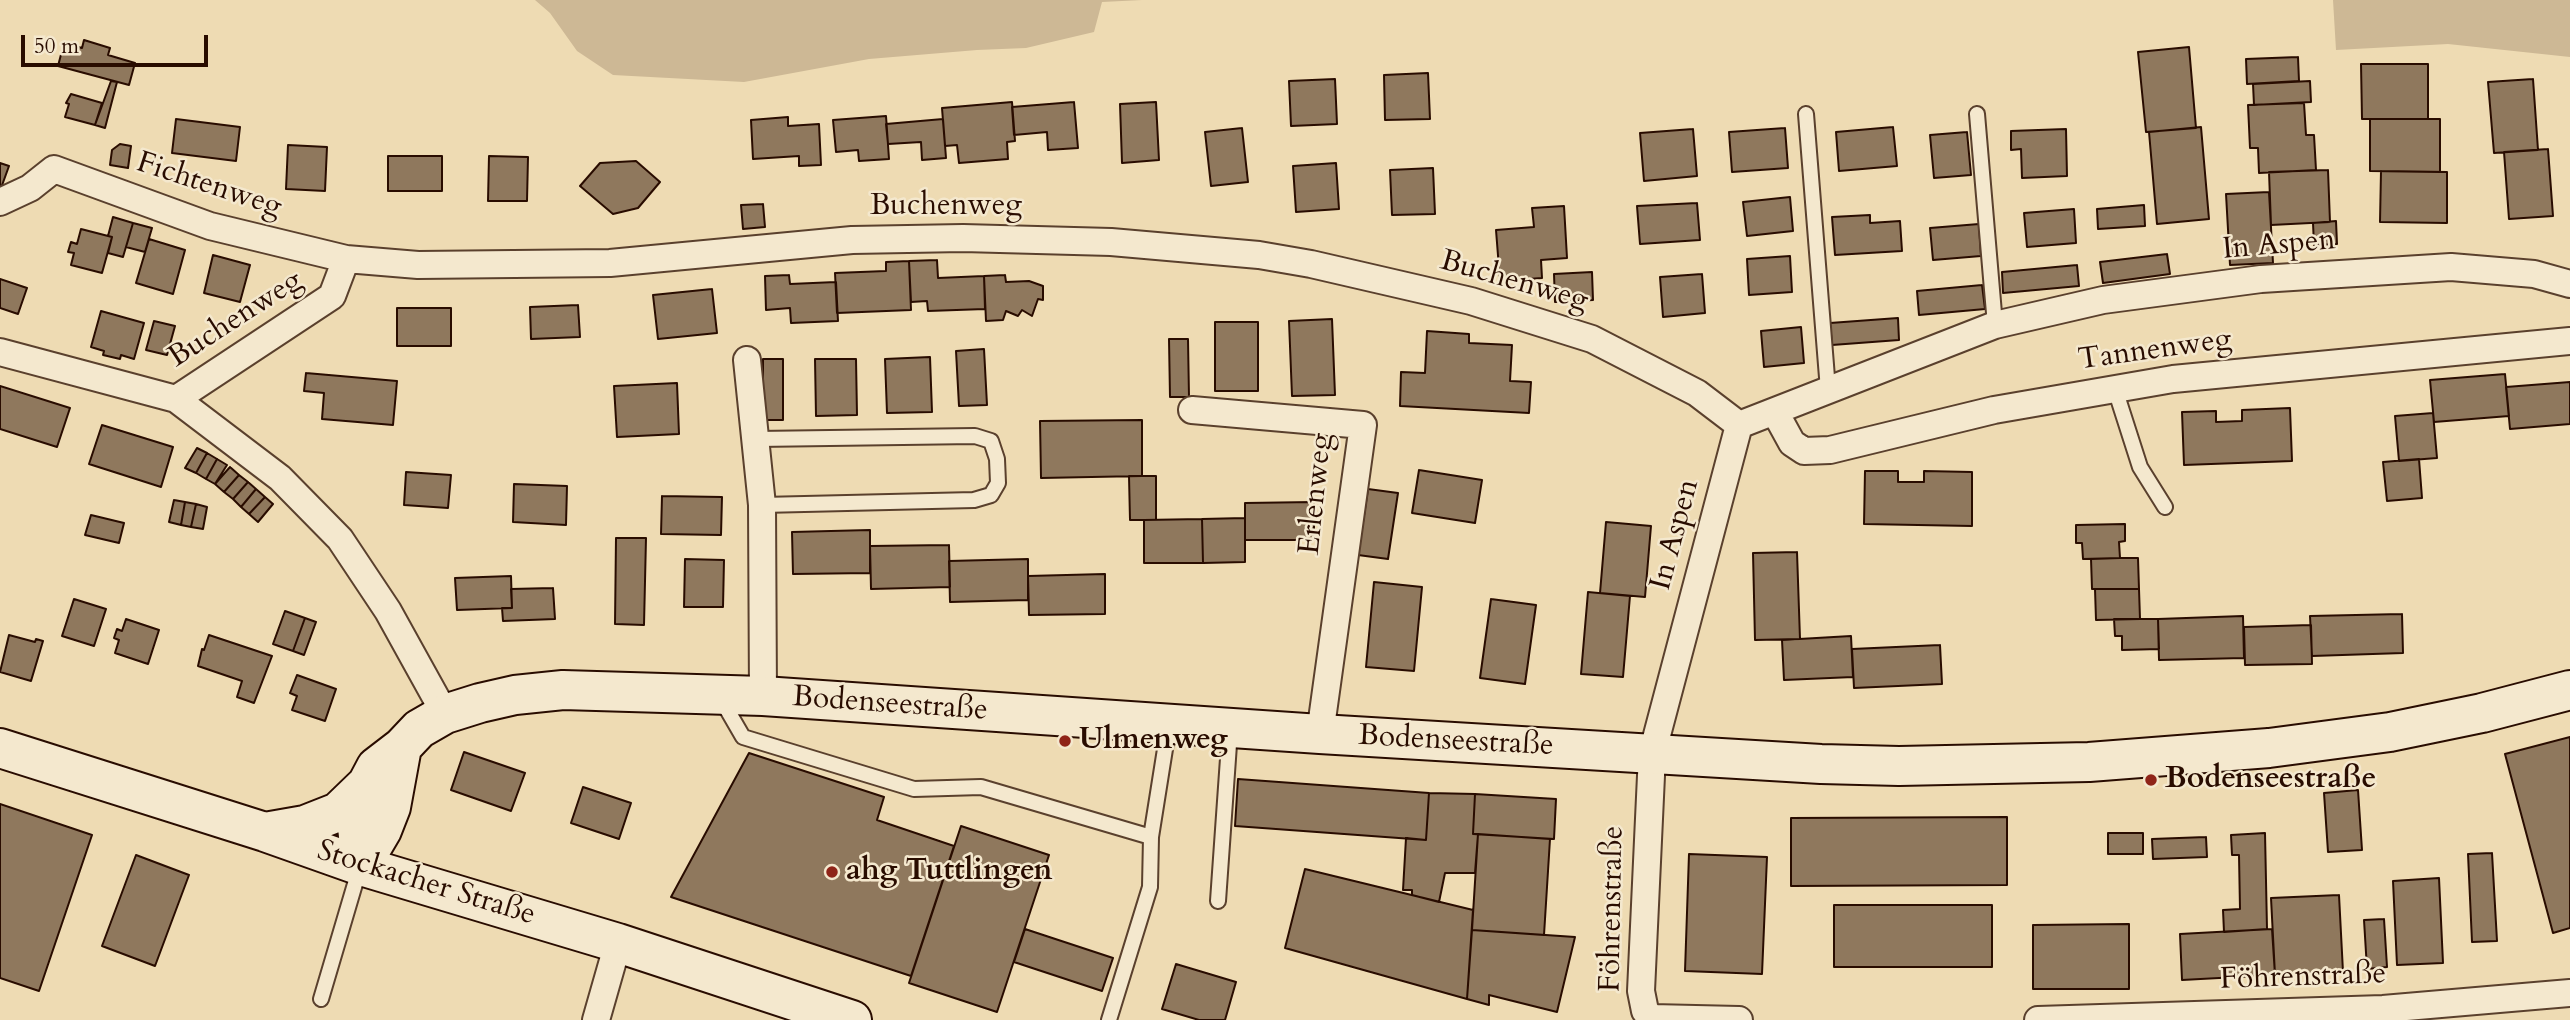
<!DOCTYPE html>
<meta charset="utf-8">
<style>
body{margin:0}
#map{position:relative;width:2570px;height:1020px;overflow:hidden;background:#eedbb3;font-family:Cardo,serif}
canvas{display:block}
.scale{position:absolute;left:21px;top:35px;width:187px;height:32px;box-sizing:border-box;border:4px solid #290c00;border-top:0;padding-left:9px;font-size:21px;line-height:24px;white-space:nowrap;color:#290c00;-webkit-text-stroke:5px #f4e8ce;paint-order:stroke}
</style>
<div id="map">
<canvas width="2570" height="1020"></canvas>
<div class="scale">50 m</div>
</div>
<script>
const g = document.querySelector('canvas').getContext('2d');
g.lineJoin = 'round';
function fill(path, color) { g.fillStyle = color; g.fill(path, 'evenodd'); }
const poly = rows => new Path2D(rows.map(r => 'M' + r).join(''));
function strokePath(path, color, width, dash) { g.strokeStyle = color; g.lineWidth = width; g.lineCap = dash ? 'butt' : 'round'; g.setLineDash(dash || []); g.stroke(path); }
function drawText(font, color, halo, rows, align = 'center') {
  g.font = font + ' Cardo,serif'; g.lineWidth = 5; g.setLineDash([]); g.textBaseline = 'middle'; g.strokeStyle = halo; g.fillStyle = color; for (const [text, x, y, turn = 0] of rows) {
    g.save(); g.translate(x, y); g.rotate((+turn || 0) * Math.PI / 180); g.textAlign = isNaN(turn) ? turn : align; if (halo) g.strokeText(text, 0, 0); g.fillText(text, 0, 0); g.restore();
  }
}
fill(poly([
 [535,0,1142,0,1102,2,1094,32,1026,48,977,50,869,59,744,82,613,75,577,51,550,13],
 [2333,0,2570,0,2570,57,2448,44,2336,50]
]), '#cdb895');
const building = poly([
 [84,40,110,48,108,55,135,63,129,85,58,66,64,43,82,48,84,40],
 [2189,47,2196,128,2146,132,2138,52,2189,47],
 [2298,57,2299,81,2247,84,2246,59,2298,57],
 [2361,64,2428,64,2428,119,2362,119,2361,64],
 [1428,73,1430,119,1385,120,1384,75,1428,73],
 [1335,79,1337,124,1291,126,1289,81,1335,79],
 [2533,79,2538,150,2494,153,2488,82,2533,79],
 [111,81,117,82,105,128,95,125,111,81],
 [2310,81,2311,102,2254,105,2253,84,2310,81],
 [71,94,102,103,95,125,65,117,69,104,66,103,71,94],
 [1012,102,1015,141,1007,142,1008,159,959,163,957,145,945,146,942,108,1012,102],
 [1074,102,1078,148,1048,150,1047,132,1014,135,1012,107,1074,102],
 [1156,102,1159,160,1122,163,1120,104,1156,102],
 [2304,103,2306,135,2314,135,2316,170,2259,173,2258,148,2250,148,2248,105,2304,103],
 [886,116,889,159,859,161,858,150,836,152,833,120,886,116],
 [788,117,788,126,819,124,821,165,799,166,799,156,753,159,751,120,788,117],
 [176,119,240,127,236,161,172,153,176,119],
 [943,119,946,158,922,160,921,142,888,144,886,124,943,119],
 [2370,119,2440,119,2440,172,2370,171,2370,119],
 [1893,127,1897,166,1839,171,1836,132,1893,127],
 [2201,127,2209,219,2157,224,2149,132,2201,127],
 [1242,128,1248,182,1211,186,1205,132,1242,128],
 [1785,128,1788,168,1732,172,1729,132,1785,128],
 [1693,129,1697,176,1644,181,1640,133,1693,129],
 [2066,129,2067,176,2022,178,2021,149,2011,150,2011,131,2066,129],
 [1967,132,1971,175,1934,178,1930,135,1967,132],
 [120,144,131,146,128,168,110,165,112,150,120,144],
 [288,145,327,147,325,191,286,189,288,145],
 [2548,149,2553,216,2509,219,2504,152,2548,149],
 [388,156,442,156,442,191,388,191,388,156],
 [489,156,528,157,527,201,488,201,489,156],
 [636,161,660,182,638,208,613,214,580,186,600,163,636,161],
 [0,163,9,166,0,191,0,163],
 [1336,163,1339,209,1296,212,1293,166,1336,163],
 [1433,168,1435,214,1392,215,1390,170,1433,168],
 [2328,170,2330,222,2271,225,2269,172,2328,170],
 [2381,171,2447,172,2447,223,2380,222,2381,171],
 [2269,192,2273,263,2230,265,2226,194,2269,192],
 [1790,197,1793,231,1747,236,1743,202,1790,197],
 [1697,203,1700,240,1640,244,1637,206,1697,203],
 [763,204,765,227,743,229,741,205,763,204],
 [2144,205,2145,226,2098,229,2097,209,2144,205],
 [1564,206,1567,258,1541,260,1542,278,1500,281,1496,230,1534,227,1532,208,1564,206],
 [2074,209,2076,243,2027,247,2024,213,2074,209],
 [1870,215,1870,223,1900,221,1902,251,1835,255,1832,217,1870,215],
 [113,217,133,223,123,257,108,253,112,237,108,236,113,217],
 [2336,221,2337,244,2314,245,2313,223,2336,221],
 [133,223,152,228,145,252,126,247,133,223],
 [1979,224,1981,256,1933,260,1930,228,1979,224],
 [81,229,112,237,102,273,71,265,74,253,68,252,71,242,77,244,81,229],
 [149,239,185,250,173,294,136,283,149,239],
 [2167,254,2170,274,2103,283,2100,262,2167,254],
 [213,255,250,265,240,302,204,293,213,255],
 [1790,256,1792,292,1749,295,1747,259,1790,256],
 [937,260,938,278,984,276,985,309,928,311,927,301,911,302,909,261,937,260],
 [909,261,911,310,837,313,835,273,886,271,886,262,909,261],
 [2077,265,2079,286,2003,293,2002,272,2077,265],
 [1592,272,1593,300,1555,302,1554,274,1592,272],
 [1702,274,1705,313,1663,317,1660,277,1702,274],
 [789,275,790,284,836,282,838,321,791,323,790,308,766,310,765,276,789,275],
 [1005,275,1006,282,1029,281,1043,286,1043,300,1038,299,1032,316,1022,310,1018,316,1006,311,1003,320,986,321,984,276,1005,275],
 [0,279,27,288,18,314,0,308,0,279],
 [1982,285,1985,309,1919,315,1917,291,1982,285],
 [712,289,717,333,658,339,653,295,712,289],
 [578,305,580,337,531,339,530,307,578,305],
 [397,308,451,308,451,346,397,346,397,308],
 [101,311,144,323,134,359,121,355,120,359,103,355,104,351,91,347,101,311],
 [1898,318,1899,340,1832,345,1830,323,1898,318],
 [1332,319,1335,395,1292,396,1289,321,1332,319],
 [154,321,175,326,167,355,146,350,154,321],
 [1215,322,1258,322,1258,391,1215,391,1215,322],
 [1801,327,1804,363,1764,367,1761,331,1801,327],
 [1427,331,1469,334,1469,343,1512,345,1510,381,1531,382,1529,413,1400,406,1401,372,1425,373,1427,331],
 [1169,339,1188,339,1189,397,1170,397,1169,339],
 [984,349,987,405,959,406,956,351,984,349],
 [930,357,932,412,887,413,885,359,930,357],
 [763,359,783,359,783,420,763,420,763,359],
 [815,359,856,359,857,415,816,416,815,359],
 [306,373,397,381,393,425,322,419,324,393,304,391,306,373],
 [2505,374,2509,416,2434,422,2430,380,2505,374],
 [2570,382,2570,424,2510,429,2506,387,2570,382],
 [677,383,679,434,617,437,614,386,677,383],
 [0,386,70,408,57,447,0,429,0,386],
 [2290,408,2292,461,2184,465,2182,412,2216,411,2216,422,2242,421,2242,410,2290,408],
 [2433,413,2437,458,2399,461,2395,416,2433,413],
 [1142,420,1142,476,1041,478,1040,421,1142,420],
 [102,425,173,447,161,487,89,464,102,425],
 [197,448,207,453,196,473,185,468,197,448],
 [207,453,217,459,206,479,196,473,207,453],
 [217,459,227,465,215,484,206,479,217,459],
 [2419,459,2422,498,2387,501,2383,462,2419,459],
 [230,467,239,475,224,492,215,484,230,467],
 [1419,470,1482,480,1475,523,1412,513,1419,470],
 [1865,471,1898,471,1898,482,1924,482,1924,471,1972,472,1972,526,1864,524,1865,471],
 [406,472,451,475,448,508,404,505,406,472],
 [239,475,248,482,233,499,224,492,239,475],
 [1129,476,1156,476,1156,520,1130,520,1129,476],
 [248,482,256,489,241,507,233,499,248,482],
 [514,484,567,486,566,525,513,522,514,484],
 [256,489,265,497,249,514,241,507,256,489],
 [1368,489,1398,493,1388,559,1358,555,1368,489],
 [662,496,722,497,721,535,661,534,662,496],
 [265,497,273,504,258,522,249,514,265,497],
 [174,500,185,502,181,525,169,522,174,500],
 [185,502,196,504,191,527,181,525,185,502],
 [1314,502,1314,540,1245,540,1245,503,1314,502],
 [196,504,207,507,203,529,191,527,196,504],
 [91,515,124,523,119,543,85,535,91,515],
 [1245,518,1245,562,1203,563,1202,519,1245,518],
 [1202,519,1203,563,1144,563,1144,520,1202,519],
 [1606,522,1651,526,1645,597,1600,593,1606,522],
 [2125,524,2125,541,2119,542,2120,558,2083,559,2082,543,2076,543,2076,525,2125,524],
 [870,530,870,573,793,574,792,532,870,530],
 [616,538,646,538,644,625,615,624,616,538],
 [949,545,950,587,871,589,870,546,949,545],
 [1797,552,1800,639,1755,640,1753,553,1797,552],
 [2120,558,2138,558,2139,589,2092,589,2091,559,2120,558],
 [685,559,724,560,723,607,684,607,685,559],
 [1028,559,1028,600,950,602,949,561,1028,559],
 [1105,574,1105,614,1029,615,1028,576,1105,574],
 [511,576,512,608,457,610,455,578,511,576],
 [1374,582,1422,587,1414,671,1366,667,1374,582],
 [553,588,555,619,503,621,502,608,512,608,511,589,553,588],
 [2095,589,2139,589,2140,619,2096,620,2095,589],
 [1588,592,1630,596,1623,677,1581,674,1588,592],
 [74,599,106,609,94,646,62,636,74,599],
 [1491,599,1536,605,1525,684,1480,678,1491,599],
 [285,611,305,618,293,651,273,644,285,611],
 [2402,614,2403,653,2312,656,2310,616,2402,614],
 [2243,616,2244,658,2159,660,2158,619,2243,616],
 [305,618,316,622,304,655,293,651,305,618],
 [126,619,159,630,148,664,115,653,119,640,114,638,117,629,122,631,126,619],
 [2114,619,2158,619,2159,649,2122,650,2122,636,2115,636,2114,619],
 [2311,625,2312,664,2245,665,2244,627,2311,625],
 [9,635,35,642,36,639,43,641,31,681,0,672,9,635],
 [209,635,272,656,254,703,237,697,242,681,198,666,202,649,204,650,209,635],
 [1851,636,1853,677,1784,680,1782,640,1851,636],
 [1940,645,1942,684,1854,688,1852,649,1940,645],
 [297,675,336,689,325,721,292,710,297,696,290,693,297,675],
 [2570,737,2570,928,2553,933,2505,754,2570,737],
 [464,752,525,773,511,811,451,790,464,752],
 [749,753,884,797,877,820,954,846,911,976,671,897,749,753],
 [1238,779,1429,793,1426,840,1235,826,1238,779],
 [583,787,631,803,619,839,571,823,583,787],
 [2358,790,2362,850,2328,852,2324,793,2358,790],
 [1429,793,1475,794,1473,834,1478,834,1475,873,1445,873,1439,902,1412,895,1412,890,1403,890,1406,838,1426,840,1429,793],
 [1475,794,1556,799,1554,839,1473,834,1475,794],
 [0,804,92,835,39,991,0,978,0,804],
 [2007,817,2007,885,1791,886,1791,818,2007,817],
 [961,826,1049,855,997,1012,909,983,961,826],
 [2108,833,2143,833,2143,854,2108,854,2108,833],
 [2265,833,2267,929,2224,932,2223,910,2240,909,2239,855,2232,855,2231,835,2265,833],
 [1478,834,1550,839,1544,935,1472,930,1478,834],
 [2206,837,2207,857,2153,859,2152,839,2206,837],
 [2492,853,2497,941,2472,942,2468,854,2492,853],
 [1689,854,1767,857,1762,974,1685,971,1689,854],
 [136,855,189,875,155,966,102,946,136,855],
 [1305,869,1473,910,1467,999,1285,948,1305,869],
 [2439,878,2443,963,2397,965,2393,881,2439,878],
 [2339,895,2343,972,2275,975,2271,898,2339,895],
 [1834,905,1992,905,1992,967,1834,967,1834,905],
 [2384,919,2387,967,2367,969,2364,920,2384,919],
 [2129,924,2129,989,2033,989,2033,925,2129,924],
 [1025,929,1113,958,1102,991,1014,962,1025,929],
 [2272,929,2275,975,2182,980,2180,934,2272,929],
 [1472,930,1575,937,1557,1012,1489,995,1489,1005,1467,999,1472,930],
 [1176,964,1236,982,1225,1020,1199,1020,1162,1009,1176,964]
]);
fill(building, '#8f785d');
strokePath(building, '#290c00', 2);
const lane = poly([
 [1806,114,1828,390],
 [1977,114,1995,325],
 [2115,389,2140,467,2165,507],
 [757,439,975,436,991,441,997,459,998,483,991,495,974,500,762,505],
 [721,699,743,737,914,789,981,787,1151,837,1169,724],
 [1218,901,1230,730],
 [321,999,360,867],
 [1109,1020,1150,887,1151,837]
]);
const street = poly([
 [0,202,30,188,54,169,210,226,346,259],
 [0,352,176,399,280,478,340,539,388,611,445,714],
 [747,360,762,505,763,696],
 [176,399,332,296,346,259,418,265,610,263,852,240,963,238,1111,242,1259,255,1311,264,1471,301,1592,339,1697,393,1739,425],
 [1192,410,1363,425,1320,734],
 [1775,412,1792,443,1804,451,1830,450,1994,410,2173,379,2570,341],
 [596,1020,618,943],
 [1739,1020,1652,1018,1645,1011,1641,991,1652,754,1739,425,1995,325,2103,300,2261,279,2451,267,2534,274,2570,284],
 [2038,1020,2383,1009,2570,993]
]);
const secondary = poly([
 [0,748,265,832,361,866,618,943,852,1020],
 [265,832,305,825,338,812,367,784],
 [362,864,382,830,391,807,402,747],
 [361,866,357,826,367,784,376,767,402,747,419,729,445,714,480,703,515,695,563,690,763,696,1320,734,1821,764,1899,766,2089,762,2269,748,2390,732,2482,713,2570,690]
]);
strokePath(lane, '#5a402d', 18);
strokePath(street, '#5a402d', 30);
strokePath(secondary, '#290c00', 42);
strokePath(lane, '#f4e8ce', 14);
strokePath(street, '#f4e8ce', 26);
strokePath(secondary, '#f4e8ce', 38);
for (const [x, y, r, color] of [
 [1065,741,7,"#8f2418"],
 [2151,780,7,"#8f2418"],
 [832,872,7,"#8f2418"]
]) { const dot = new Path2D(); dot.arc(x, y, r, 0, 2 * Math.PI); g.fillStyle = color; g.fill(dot); strokePath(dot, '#f4e8ce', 2.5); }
drawText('30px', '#290c00', '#f4e8ce', [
 ["Fichtenweg",209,186,18],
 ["Buchenweg",946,207],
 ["In Aspen",2279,246,-5],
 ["Buchenweg",1514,282,16],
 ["Buchenweg",236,320,-33],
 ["Tannenweg",2155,351,-8],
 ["Erlenweg",1317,494,-84],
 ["In Aspen",1676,535,-75],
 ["Bodenseestraße",890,705,4],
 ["Bodenseestraße",1456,742,3],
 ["Stockacher Straße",426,884,17],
 ["Föhrenstraße",1613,909,-89],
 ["Föhrenstraße",2303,978,-2]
]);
drawText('bold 30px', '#290c00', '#f4e8ce', [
 ["Ulmenweg",1079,741],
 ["Bodenseestraße",2165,780],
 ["ahg Tuttlingen",846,872]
], 'left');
</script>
